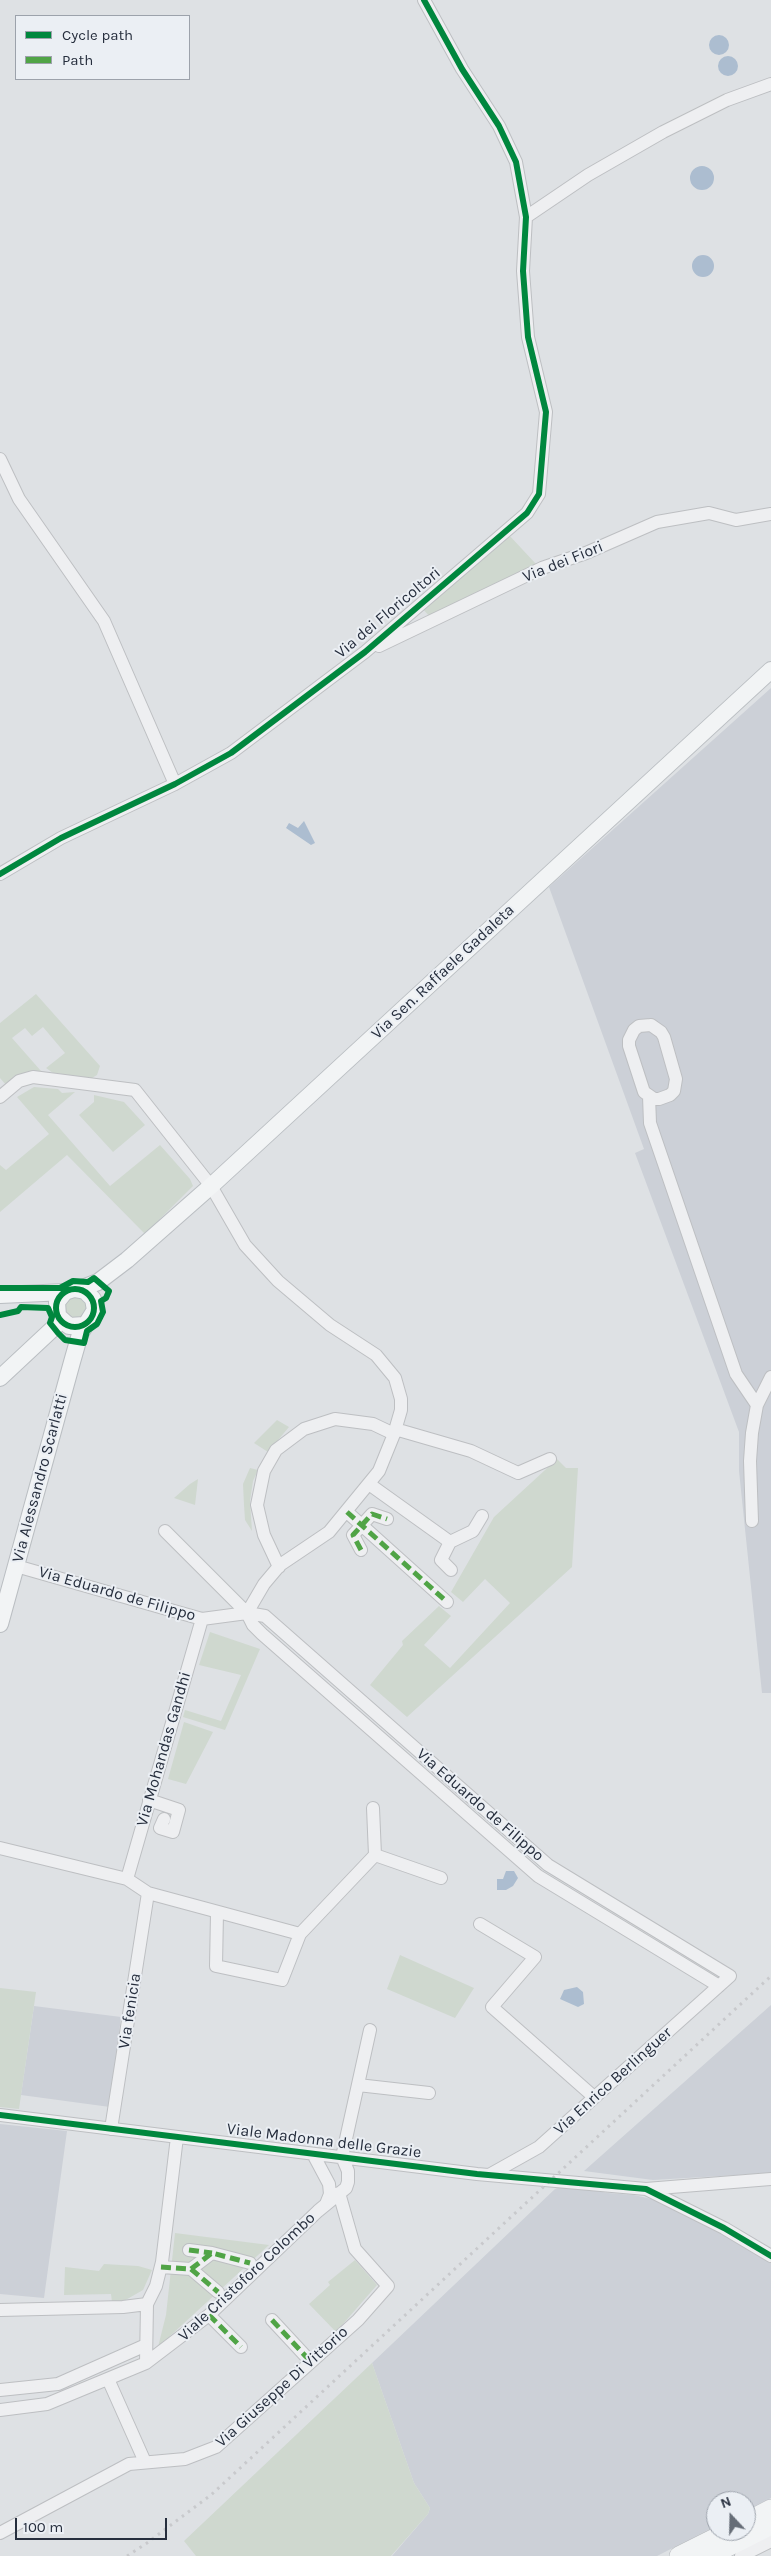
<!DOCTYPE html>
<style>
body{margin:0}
#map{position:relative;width:771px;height:2556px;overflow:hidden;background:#dee1e4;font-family:Karla,sans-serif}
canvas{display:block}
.legend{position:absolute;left:15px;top:15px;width:175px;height:65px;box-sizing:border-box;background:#ebeff4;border:1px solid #9ca2ab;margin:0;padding:6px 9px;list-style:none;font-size:15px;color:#262e3d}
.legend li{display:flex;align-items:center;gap:10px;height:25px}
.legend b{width:25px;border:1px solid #9ca2ab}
.north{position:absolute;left:706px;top:2491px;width:50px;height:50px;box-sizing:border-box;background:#ebeff4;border:1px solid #9ca2ab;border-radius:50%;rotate:339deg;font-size:14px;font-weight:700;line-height:20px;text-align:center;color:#262e3d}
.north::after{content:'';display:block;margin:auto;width:18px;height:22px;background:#666d77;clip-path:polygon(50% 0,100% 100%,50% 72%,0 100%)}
.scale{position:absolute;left:15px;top:2518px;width:152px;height:22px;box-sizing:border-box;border:2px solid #262e3d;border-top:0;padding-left:6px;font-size:15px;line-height:18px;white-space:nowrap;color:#262e3d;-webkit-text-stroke:4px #ebeff4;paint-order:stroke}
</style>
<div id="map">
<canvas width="771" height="2556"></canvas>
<ul class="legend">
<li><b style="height:6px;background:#00873e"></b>Cycle path</li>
<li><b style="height:6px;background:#50a446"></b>Path</li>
</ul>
<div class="north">N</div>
<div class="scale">100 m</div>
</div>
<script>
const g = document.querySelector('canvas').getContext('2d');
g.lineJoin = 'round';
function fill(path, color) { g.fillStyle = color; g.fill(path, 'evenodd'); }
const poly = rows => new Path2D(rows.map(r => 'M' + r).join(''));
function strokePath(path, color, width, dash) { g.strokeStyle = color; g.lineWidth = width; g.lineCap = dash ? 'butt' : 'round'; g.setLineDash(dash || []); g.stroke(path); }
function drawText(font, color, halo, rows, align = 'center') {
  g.font = font + ' Karla,sans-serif'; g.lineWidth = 4; g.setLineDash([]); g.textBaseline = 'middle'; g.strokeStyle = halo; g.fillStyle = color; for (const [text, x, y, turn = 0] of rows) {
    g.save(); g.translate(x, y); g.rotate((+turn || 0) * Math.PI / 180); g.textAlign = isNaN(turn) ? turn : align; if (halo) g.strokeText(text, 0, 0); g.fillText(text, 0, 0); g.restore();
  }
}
fill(poly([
 [771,688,771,1693,762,1693,739,1471,739,1432,635,1153,644,1149,549,887],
 [771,2005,771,2173,653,2180,584,2171],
 [34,2006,121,2017,110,2107,21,2095],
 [0,2124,67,2131,44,2298,0,2294],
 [564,2185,608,2193,634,2195,665,2202,771,2261,771,2498,746,2511,746,2501,716,2501,716,2526,657,2556,392,2556,428,2514,430,2508,414,2483,372,2363,555,2189]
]), '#ccd0d7');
fill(poly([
 [508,534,536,564,430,617,422,608],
 [36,994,100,1066,97,1075,92,1078,53,1073,46,1068,65,1053,43,1027,32,1036,25,1028,12,1038,41,1071,33,1072,6,1085,0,1078,0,1023],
 [34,1087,58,1089,62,1093,75,1092,48,1115,110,1186,160,1145,190,1179,193,1186,145,1234,67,1155,0,1212,0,1165,6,1170,49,1134,17,1097],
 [94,1095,124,1102,145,1125,113,1152,79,1115,94,1102],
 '65 1308a11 11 0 1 1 22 0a11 11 0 1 1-22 0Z',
 [277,1420,289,1427,268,1452,254,1443],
 [557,1459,566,1468,578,1468,572,1567,407,1717,370,1685,403,1645,402,1641,439,1606,451,1616,424,1645,450,1668,510,1603,485,1579,463,1602,451,1592,494,1517],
 [250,1468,258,1470,253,1481,250,1501,252,1531,245,1520,244,1505,243,1484],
 [198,1479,195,1505,174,1498,190,1484],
 [210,1632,260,1649,225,1730,183,1717,185,1710,221,1721,241,1675,199,1665],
 [184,1722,213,1732,186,1784,168,1779],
 [400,1955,474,1988,455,2018,387,1989],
 [0,1988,36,1992,19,2109,0,2107],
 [175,2233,269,2245,158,2347,166,2315],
 [355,2260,377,2285,336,2332,309,2304,330,2285,328,2282],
 [104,2264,138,2266,152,2270,143,2290,122,2302,112,2302,111,2294,64,2295,65,2267,99,2271],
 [372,2363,414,2483,430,2508,428,2514,391,2556,196,2556,184,2541]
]), '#cfd8cf');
fill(poly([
 '709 45a10 10 0 1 1 20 0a10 10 0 1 1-20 0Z',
 '718 66a10 10 0 1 1 20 0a10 10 0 1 1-20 0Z',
 '690 178a12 12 0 1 1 24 0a12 12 0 1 1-24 0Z',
 '692 266a11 11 0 1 1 22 0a11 11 0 1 1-22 0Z',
 [304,821,315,843,311,845,286,828,289,823,298,828],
 [506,1871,514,1871,518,1878,513,1886,506,1890,497,1890,497,1879,503,1879],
 [577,1987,583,1992,584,2004,578,2007,560,1999,564,1990]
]), '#acbdd0');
const minor = poly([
 [526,217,588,175,663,132,727,100,771,84],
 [0,459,19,499,104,621,175,784],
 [379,646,542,568,586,553,657,522,709,513,736,520,771,514],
 [0,874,61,838,175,784,231,753,365,652,527,513,539,494,546,412,528,337,523,271,526,217,516,162,499,126,462,69,424,0],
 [651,1025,661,1032,664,1037,676,1079,674,1091,670,1095,659,1099,654,1099,644,1092,629,1046,629,1040,634,1030,639,1026,651,1025],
 [649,1096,650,1123,736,1374,757,1405],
 [0,1097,19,1081,33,1077,135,1090,211,1186,245,1245,278,1281,330,1325,376,1355,395,1378,401,1399,401,1410,394,1434,379,1471,329,1532,280,1565,264,1584,247,1613],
 [395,1429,471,1451,518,1473,550,1459],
 [369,1484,450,1542,473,1531,482,1516],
 [347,1512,447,1602],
 [752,1521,750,1461,752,1433,757,1405,771,1377],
 [165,1531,247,1613,253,1625,262,1634,538,1876,719,1986],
 [450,1542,441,1560,451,1570],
 [361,1550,353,1535,362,1525,372,1514,387,1519],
 [16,1566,202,1619,247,1613,265,1616,548,1865,730,1976,539,2147,489,2175],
 [279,1567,264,1535,257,1505,264,1471,276,1450,304,1429,335,1419,373,1424,394,1434],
 [149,1800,179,1810,173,1832,160,1828,164,1819],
 [373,1808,375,1855],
 [0,1848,127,1879,148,1893,300,1934,282,1980,216,1966,217,1913],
 [127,1879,202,1619],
 [480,1924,535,1957,492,2007,594,2097],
 [300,1934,375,1855,441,1878],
 [358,2085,429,2093],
 [0,2115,477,2174,646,2189,771,2179],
 [111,2129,148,1893],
 [313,2154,329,2184,330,2194,326,2204],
 [646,2189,724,2228,771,2256],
 [189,2250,212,2253],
 [161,2267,191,2269,218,2292],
 [191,2269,212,2253,250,2263],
 [0,2310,123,2307,147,2304],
 [209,2315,241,2347],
 [272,2320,311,2362],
 [146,2363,147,2304,156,2286,162,2262,177,2137],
 [108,2379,145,2462],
 [0,2390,58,2384,146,2345],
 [0,2410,47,2404,146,2363,209,2315,318,2211,346,2188,348,2182,348,2171,342,2157,370,2030],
 [0,2533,129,2464,185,2459,216,2447,358,2320,388,2286,355,2249,339,2193],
 [741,2556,771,2541]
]);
const major = poly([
 [80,1289,98,1282,127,1260,211,1186,771,670],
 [0,1295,65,1292],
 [0,1378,61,1321],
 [0,1624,72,1362,80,1334,95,1310,93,1299,85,1291,74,1289,65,1292,57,1302,58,1316,69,1326,84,1325]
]);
const highway = poly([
 [746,2522,771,2509],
 [679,2556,729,2531],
 [710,2556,771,2525]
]);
strokePath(minor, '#bdbfc2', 14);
strokePath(major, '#babec2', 18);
strokePath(highway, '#b1b4b9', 20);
strokePath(minor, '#eeeff1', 12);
strokePath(major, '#f2f4f5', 16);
strokePath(highway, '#f2f4f5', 19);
strokePath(poly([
 [127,2556,147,2543,211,2495,771,1976]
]), '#c8c9cc', 3, [2.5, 5]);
strokePath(poly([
 [347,1512,447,1602],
 [361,1550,353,1535,362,1525,372,1514,387,1519],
 [189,2250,212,2253],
 [161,2267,191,2269,218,2292],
 [191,2269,212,2253,250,2263],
 [209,2315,241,2347],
 [272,2320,311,2362]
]), '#50a446', 5, [10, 5]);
strokePath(poly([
 [0,874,61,838,175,784,231,753,365,652,527,513,539,494,546,412,528,337,523,271,526,217,516,162,499,126,462,69,424,0],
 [0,1288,60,1288,73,1281,88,1282,94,1278,109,1291,106,1298,101,1301,103,1312,97,1324,87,1331,84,1343,65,1340,58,1333,50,1323,52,1317,48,1308,21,1307,18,1311,0,1315],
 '56 1308a19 19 0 1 1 38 0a19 19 0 1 1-38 0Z',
 [0,2115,477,2174,646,2189,724,2228,771,2256]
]), '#00873e', 6);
drawText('16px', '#262e3d', '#ebeff4', [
 ["Via dei Fiori",563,562,-22],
 ["Via dei Floricoltori",388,613,-40],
 ["Via Sen. Raffaele Gadaleta",443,972,-43],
 ["Via Alessandro Scarlatti",40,1478,-75],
 ["Via Eduardo de Filippo",117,1594,16],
 ["Via Mohandas Gandhi",164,1749,-74],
 ["Via Eduardo de Filippo",480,1805,41],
 ["Via fenicia",130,2011,-81],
 ["Via Enrico Berlinguer",613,2081,-42],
 ["Viale Madonna delle Grazie",324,2141,7],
 ["Viale Cristoforo Colombo",247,2277,-43],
 ["Via Giuseppe Di Vittorio",282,2387,-42]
]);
</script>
